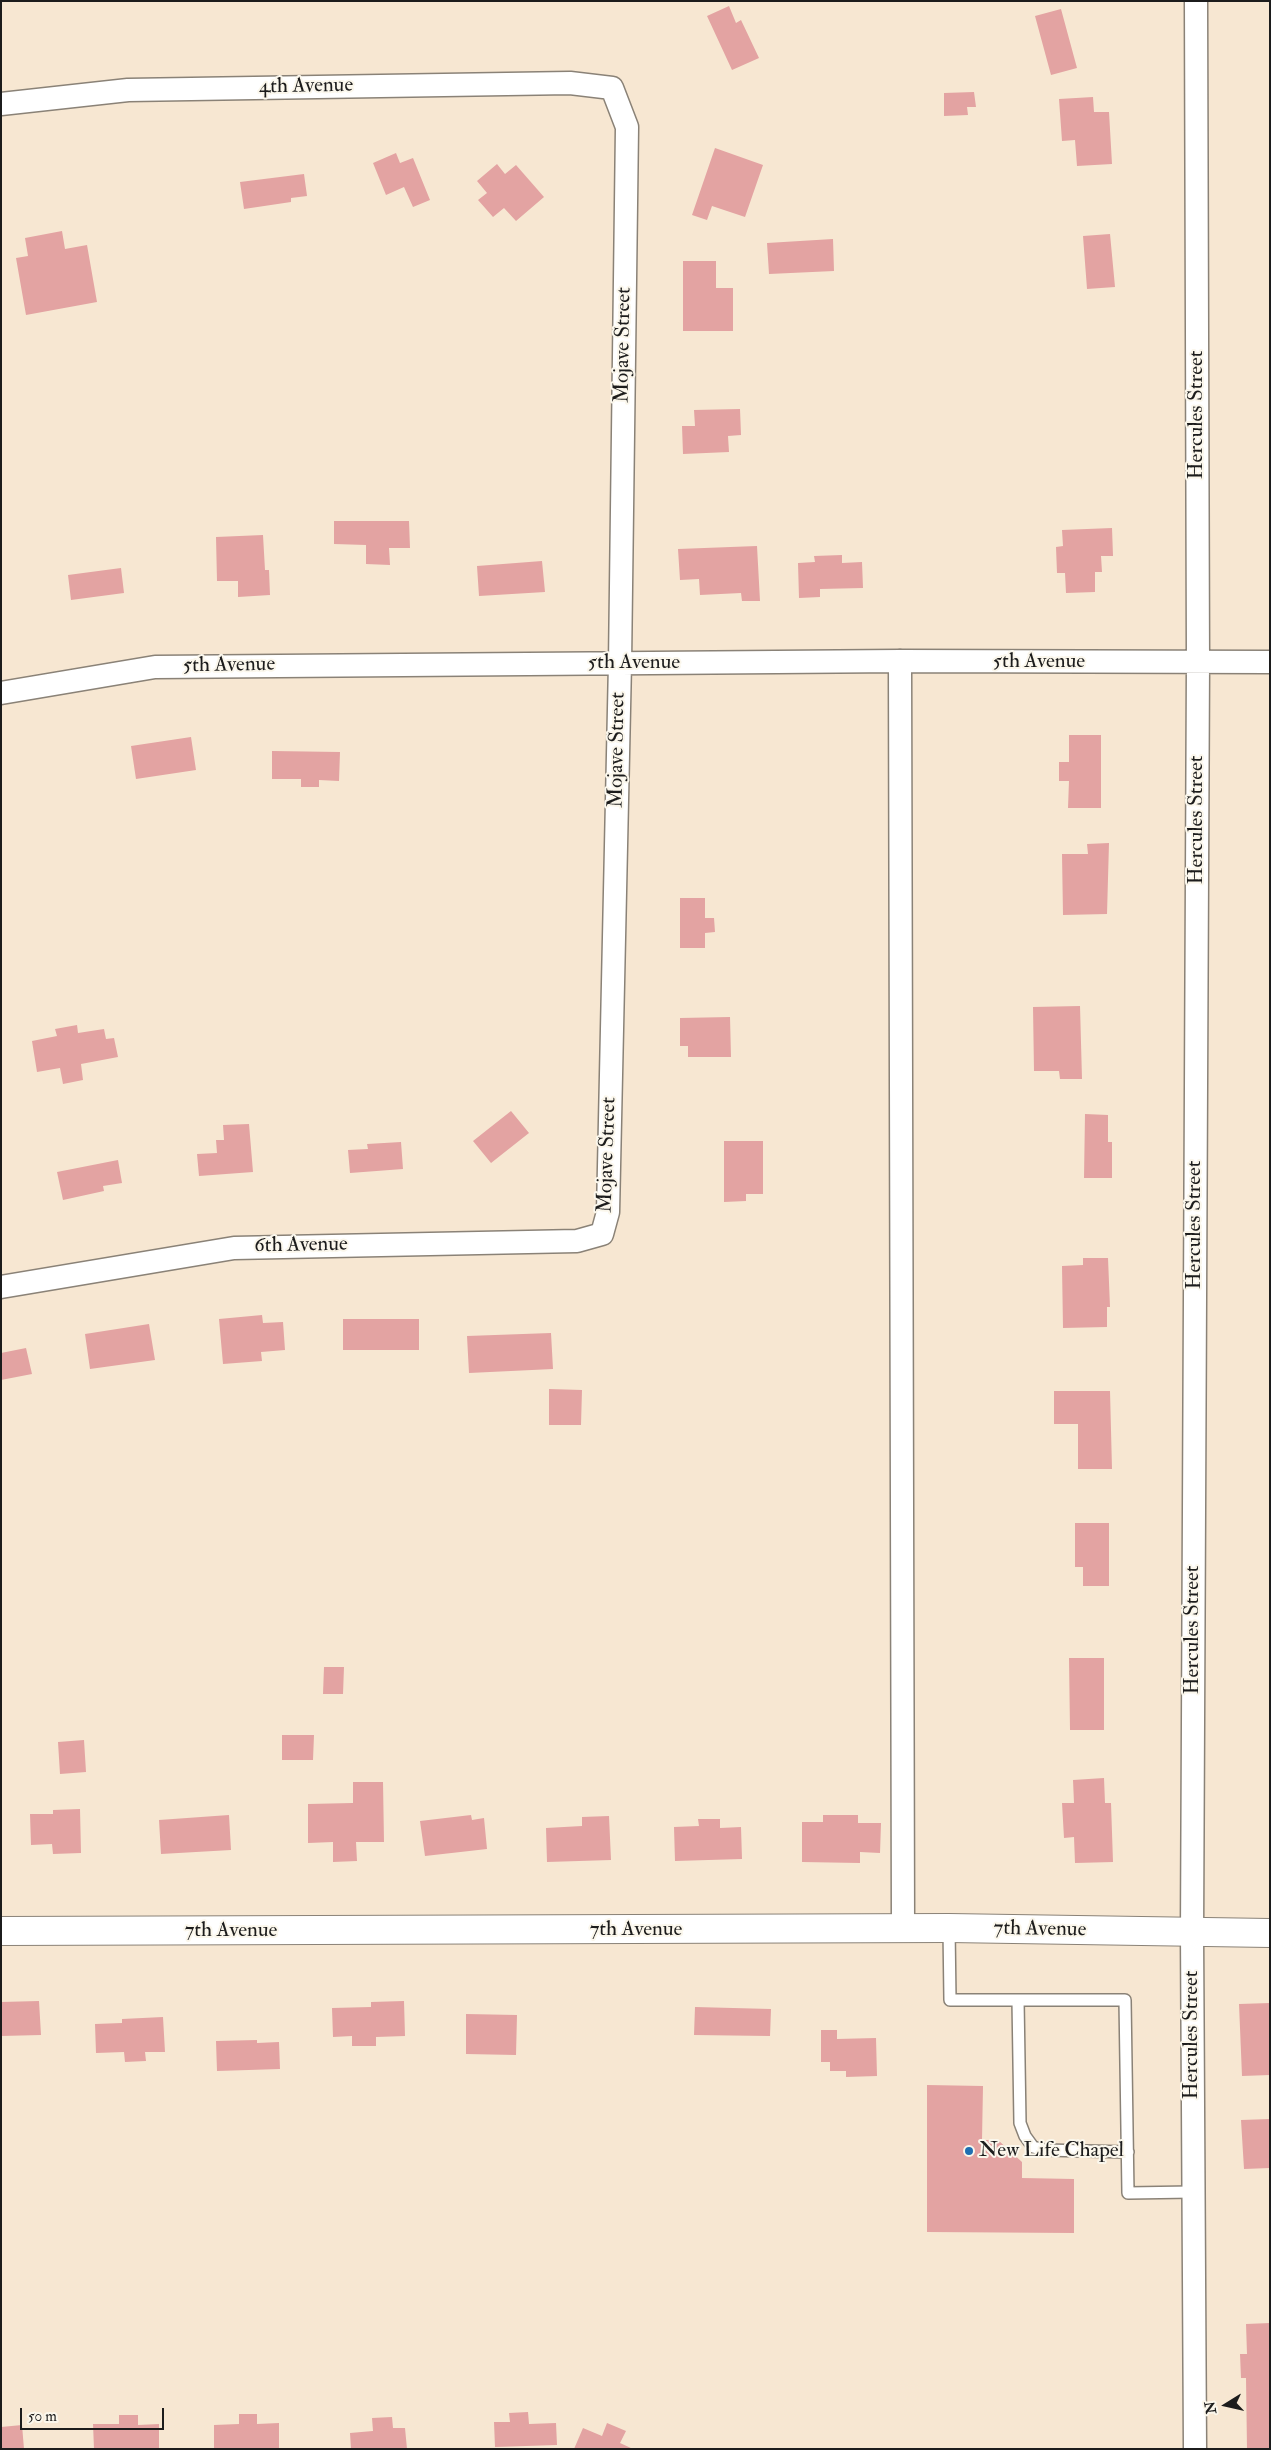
<!DOCTYPE html>
<style>
body{margin:0}
#map{position:relative;width:1271px;height:2450px;overflow:hidden;background:#f7e7d2;font-family:"IM FELL Double Pica",serif}
canvas{display:block}
.frame{position:absolute;inset:0;border:2px solid #1c1c1c;pointer-events:none}
.north{position:absolute;left:1201px;top:2380px;width:50px;height:50px;-webkit-text-stroke:4px #fbf7ec;paint-order:stroke;rotate:260deg;font-size:14px;font-weight:700;line-height:20px;text-align:center;color:#1c1c1c}
.north::after{content:'';display:block;margin:auto;width:18px;height:22px;background:#1c1c1c;clip-path:polygon(50% 0,100% 100%,50% 72%,0 100%)}
.scale{position:absolute;left:20px;top:2408px;width:144px;height:22px;box-sizing:border-box;border:2px solid #1c1c1c;border-top:0;padding-left:6px;font-size:15px;line-height:18px;white-space:nowrap;color:#1c1c1c;-webkit-text-stroke:4px #fbf7ec;paint-order:stroke}
</style>
<div id="map">
<canvas width="1271" height="2450"></canvas>
<div class="frame"></div>
<div class="north">N</div>
<div class="scale">50 m</div>
</div>
<script>
const g = document.querySelector('canvas').getContext('2d');
g.lineJoin = 'round';
function fill(path, color) { g.fillStyle = color; g.fill(path, 'evenodd'); }
const poly = rows => new Path2D(rows.map(r => 'M' + r).join(''));
function strokePath(path, color, width, dash) { g.strokeStyle = color; g.lineWidth = width; g.lineCap = dash ? 'butt' : 'round'; g.setLineDash(dash || []); g.stroke(path); }
function drawText(font, color, halo, rows, align = 'center') {
  g.font = font + ' "IM FELL Double Pica",serif'; g.lineWidth = 4; g.setLineDash([]); g.textBaseline = 'middle'; g.strokeStyle = halo; g.fillStyle = color; for (const [text, x, y, turn = 0] of rows) {
    g.save(); g.translate(x, y); g.rotate((+turn || 0) * Math.PI / 180); g.textAlign = isNaN(turn) ? turn : align; if (halo) g.strokeText(text, 0, 0); g.fillText(text, 0, 0); g.restore();
  }
}
fill(poly([
 [729,6,736,23,741,20,759,58,732,70,707,16],
 [1061,9,1077,68,1051,75,1035,16],
 [974,92,976,107,967,107,968,115,944,116,944,93],
 [1093,97,1094,112,1109,112,1112,164,1077,166,1075,140,1062,141,1059,99],
 [715,148,763,165,745,217,712,206,707,220,692,215],
 [396,153,400,163,413,158,430,200,413,207,404,187,386,195,373,163],
 [497,164,505,174,516,165,544,197,516,221,504,208,493,217,478,200,487,193,477,181],
 [304,174,307,196,291,198,291,202,244,209,240,182],
 [62,231,65,249,87,245,97,302,26,315,16,258,28,256,25,238],
 [1110,234,1115,287,1087,289,1083,236],
 [833,239,834,271,769,274,767,243],
 [683,261,716,261,716,288,733,288,733,331,683,331],
 [740,409,741,435,728,436,729,452,683,454,682,426,695,426,694,410],
 [334,521,409,521,410,548,389,548,390,565,366,564,366,545,334,544],
 [1112,528,1113,556,1101,556,1102,572,1095,572,1095,592,1066,593,1065,573,1057,573,1056,547,1063,546,1062,530],
 [263,535,265,570,269,570,270,595,238,597,238,581,217,581,216,537],
 [757,546,760,601,742,601,741,593,700,595,699,579,680,580,678,549],
 [842,555,842,563,862,562,863,588,820,589,820,597,799,598,798,563,815,562,814,556],
 [542,561,545,592,479,596,477,566],
 [121,568,124,593,71,600,68,575],
 [1069,735,1101,735,1101,808,1068,808,1069,781,1059,781,1059,762,1069,762],
 [191,737,196,770,136,779,131,746],
 [272,751,340,752,339,781,319,780,319,787,301,787,301,779,272,779],
 [1109,843,1107,914,1063,915,1062,854,1088,854,1087,844],
 [680,898,705,898,705,918,714,918,715,932,705,933,705,948,680,948],
 [1080,1006,1082,1079,1060,1079,1059,1071,1034,1071,1033,1007],
 [730,1017,731,1057,688,1057,688,1046,680,1046,680,1018],
 [77,1025,78,1033,104,1029,106,1039,114,1038,118,1057,81,1064,83,1080,63,1084,60,1068,37,1072,32,1041,57,1036,55,1029],
 [511,1111,529,1133,491,1163,473,1141],
 [1085,1114,1108,1115,1108,1142,1112,1142,1112,1178,1084,1178],
 [249,1124,253,1172,199,1176,197,1154,217,1153,216,1140,224,1140,223,1125],
 [724,1141,763,1141,763,1194,746,1194,746,1201,724,1202],
 [401,1142,403,1169,350,1173,348,1150,368,1149,367,1144],
 [118,1160,122,1183,103,1186,104,1191,63,1200,57,1172],
 [1083,1258,1108,1258,1110,1307,1107,1307,1107,1327,1063,1328,1062,1266,1083,1265],
 [262,1315,263,1323,283,1322,285,1350,261,1352,262,1361,223,1364,219,1319],
 [343,1319,419,1319,419,1350,343,1350],
 [149,1324,155,1360,90,1369,85,1334],
 [551,1333,553,1369,469,1373,467,1336],
 [26,1348,32,1374,1,1380,1,1353],
 [549,1389,582,1390,581,1425,549,1425],
 [1054,1391,1110,1391,1112,1469,1078,1469,1078,1424,1054,1424],
 [1075,1523,1109,1523,1109,1586,1083,1586,1083,1567,1075,1567],
 [1069,1658,1104,1658,1104,1730,1070,1730],
 [324,1667,344,1667,343,1694,323,1694],
 [282,1735,314,1735,313,1760,282,1760],
 [84,1740,86,1772,60,1774,58,1742],
 [1104,1778,1105,1803,1111,1803,1113,1862,1075,1863,1074,1837,1064,1838,1062,1803,1074,1803,1073,1780],
 [353,1782,383,1782,384,1842,356,1842,357,1861,333,1862,333,1842,308,1843,308,1804,353,1803],
 [80,1809,81,1853,53,1854,52,1844,31,1845,30,1814,53,1814,53,1810],
 [229,1815,231,1850,161,1854,159,1820],
 [471,1815,472,1820,484,1818,487,1849,425,1856,420,1821],
 [823,1815,858,1815,858,1823,881,1823,880,1853,860,1852,860,1863,802,1862,802,1822,823,1822],
 [609,1816,611,1860,547,1862,546,1828,582,1826,582,1817],
 [698,1819,720,1819,720,1828,741,1827,742,1859,675,1861,674,1827,699,1826],
 [39,2001,41,2035,1,2036,1,2002],
 [404,2001,405,2036,376,2037,376,2046,352,2046,352,2036,333,2037,332,2008,371,2007,371,2002],
 [1270,2003,1270,2075,1242,2076,1239,2004],
 [695,2007,771,2009,770,2036,694,2035],
 [466,2014,517,2015,516,2055,466,2054],
 [163,2017,165,2052,145,2052,146,2061,125,2062,124,2052,96,2053,95,2024,122,2023,122,2019],
 [821,2030,837,2030,837,2039,876,2038,877,2076,846,2077,846,2071,830,2071,830,2062,821,2062],
 [257,2040,257,2043,279,2042,280,2069,217,2071,216,2041],
 [927,2085,983,2086,982,2140,998,2140,1022,2162,1022,2178,1074,2179,1074,2233,927,2232],
 [1270,2119,1270,2168,1244,2169,1241,2120],
 [1270,2323,1270,2449,1247,2449,1246,2378,1241,2378,1240,2354,1247,2354,1246,2324],
 [528,2412,529,2424,556,2423,557,2445,495,2447,494,2422,510,2422,509,2413],
 [239,2414,257,2414,257,2424,279,2423,279,2449,214,2449,214,2425,239,2424],
 [119,2415,138,2415,138,2425,159,2424,159,2449,94,2449,93,2424,119,2424],
 [392,2417,393,2428,405,2428,407,2449,351,2449,350,2433,373,2431,372,2418],
 [607,2423,626,2431,620,2443,633,2449,574,2449,583,2428,602,2436],
 [22,2425,24,2449,1,2449,1,2427]
]), '#e3a3a2');
const service = poly([
 [949,1928,950,2000,1125,2000,1128,2193,1192,2192],
 [1018,2000,1020,2123,1025,2136,1033,2147,1045,2150,1128,2152]
]);
const minor = poly([
 [1,104,128,90,570,83,612,88,627,127,620,663,608,1212,602,1234,577,1241,234,1248,1,1287],
 [900,661,903,1929],
 [1,693,155,667,900,661,1270,662],
 [1195,2449,1192,1933,1198,662,1196,1]
]);
const tertiary = poly([
 [1,1931,949,1928,1270,1933]
]);
strokePath(service, '#8a8277', 14);
strokePath(minor, '#8a8277', 25);
strokePath(tertiary, '#8a8277', 30);
strokePath(service, '#fff', 11);
strokePath(minor, '#fff', 22);
strokePath(tertiary, '#fff', 28);
for (const [x, y, r, color] of [
 [969,2151,5,"#1f6fb2"]
]) { const dot = new Path2D(); dot.arc(x, y, r, 0, 2 * Math.PI); g.fillStyle = color; g.fill(dot); strokePath(dot, '#fbf7ec', 2); }
drawText('21px', '#1c1c1c', '#fbf7ec', [
 ["4th Avenue",306,87,-1],
 ["Mojave Street",624,345,-89],
 ["Hercules Street",1197,415,-90],
 ["5th Avenue",1039,662],
 ["5th Avenue",634,663],
 ["5th Avenue",229,666,-1],
 ["Mojave Street",618,750,-89],
 ["Hercules Street",1197,820,-90],
 ["Mojave Street",608,1155,-88],
 ["Hercules Street",1195,1225,-90],
 ["6th Avenue",301,1246,-1],
 ["Hercules Street",1193,1630,-90],
 ["7th Avenue",636,1930],
 ["7th Avenue",1040,1930,1],
 ["7th Avenue",231,1931],
 ["Hercules Street",1192,2035,-90]
]);
drawText('21px', '#1c1c1c', '#fbf7ec', [
 ["New Life Chapel",979,2151]
], 'left');
</script>
